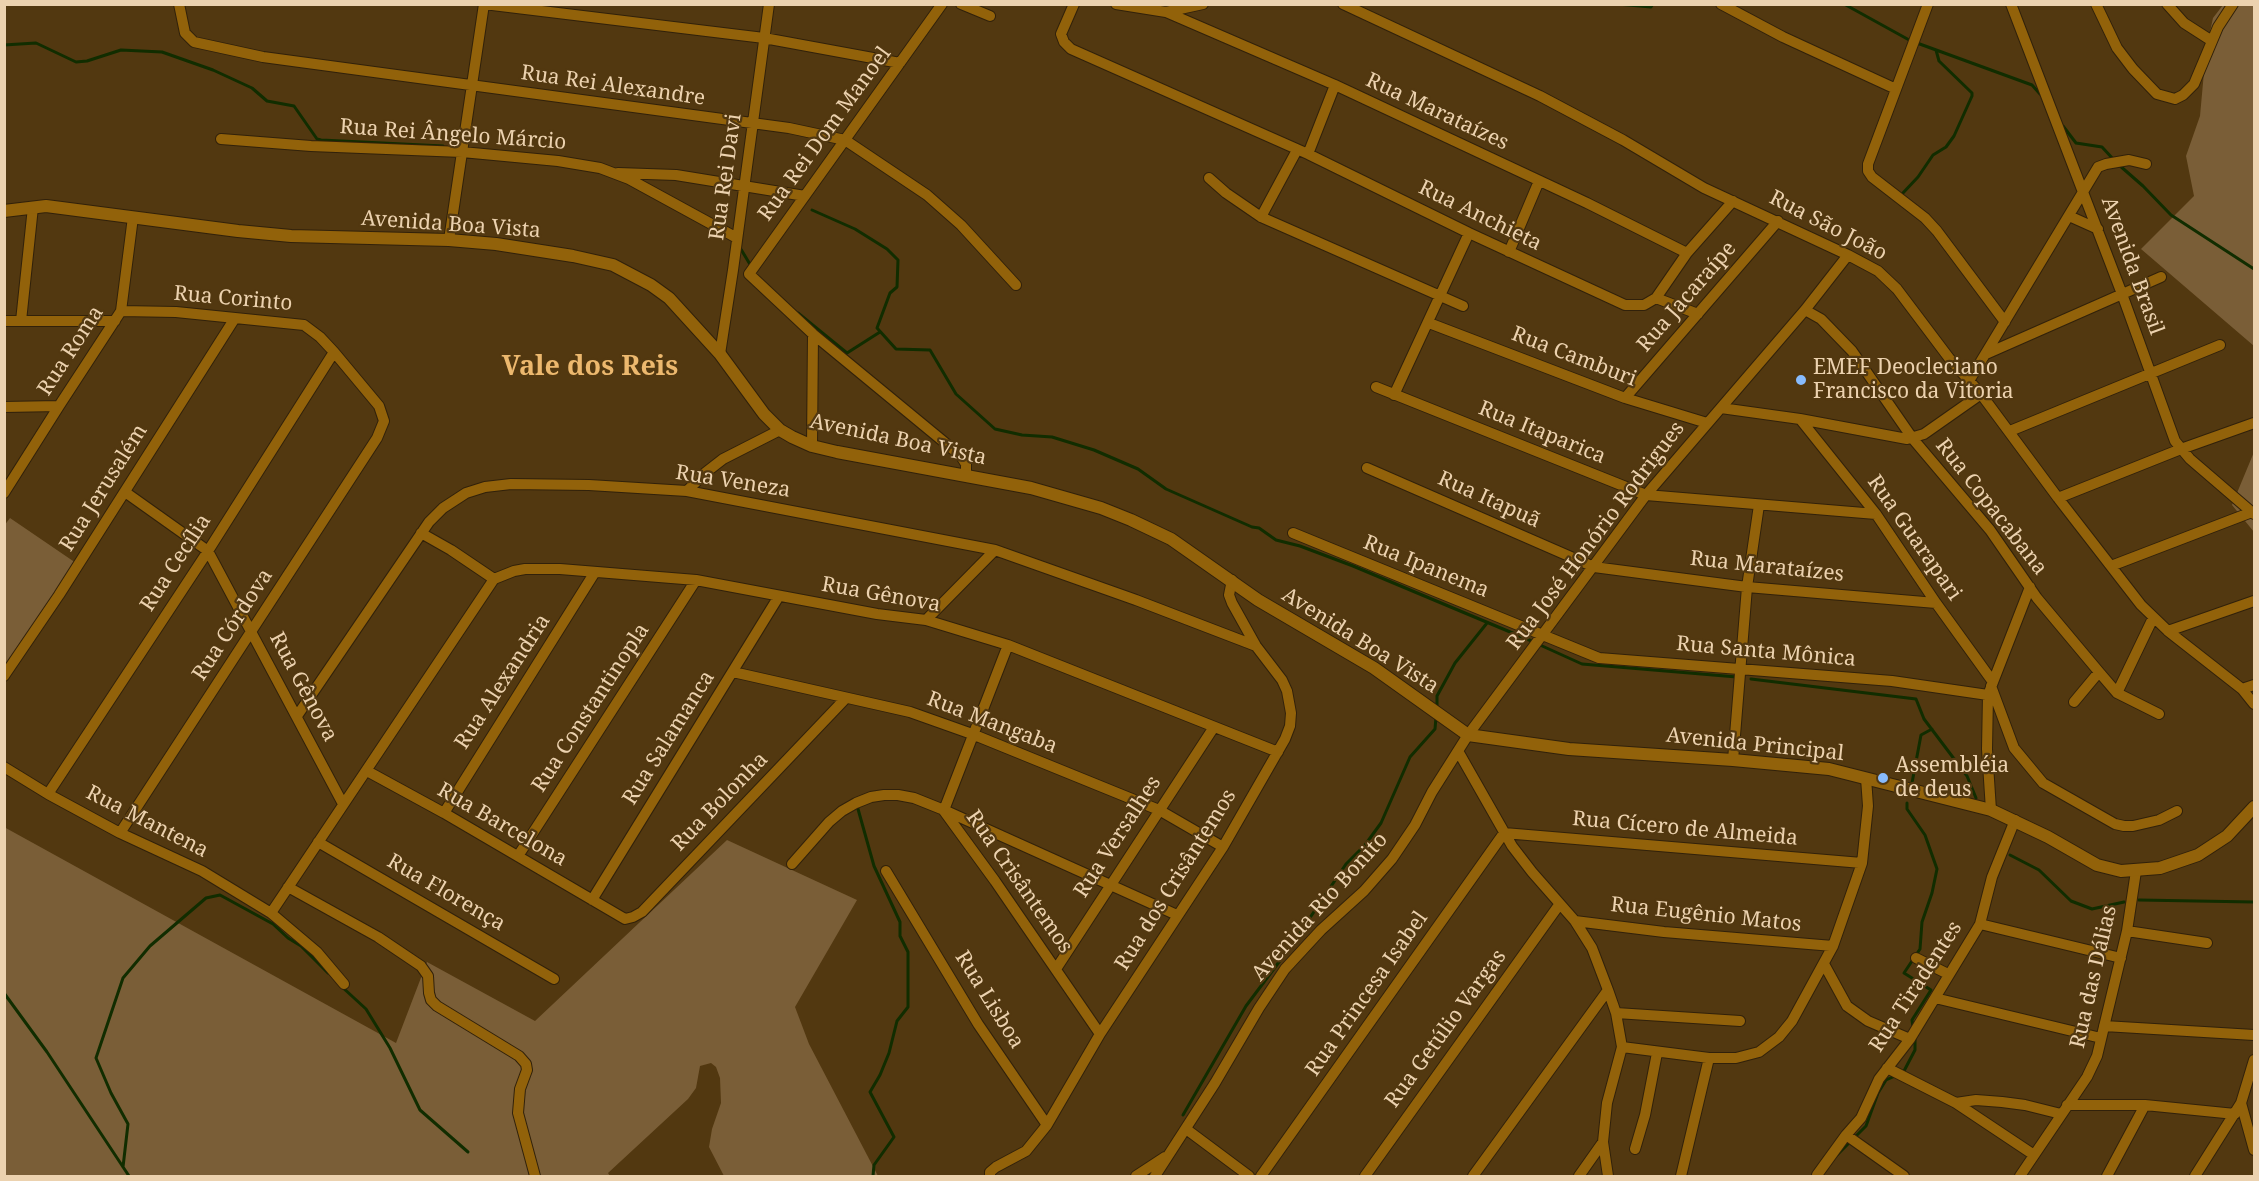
<!DOCTYPE html>
<meta charset="utf-8">
<style>
body{margin:0}
#map{position:relative;width:2259px;height:1181px;overflow:hidden;background:#523810;font-family:"Noto Serif",serif}
canvas{display:block}
.frame{position:absolute;inset:0;border:6px solid #ecd2af;pointer-events:none}
</style>
<div id="map">
<canvas width="2259" height="1181"></canvas>
<div class="frame"></div>
</div>
<script>
const g = document.querySelector('canvas').getContext('2d');
g.lineJoin = 'round';
function fill(path, color) { g.fillStyle = color; g.fill(path, 'evenodd'); }
const poly = rows => new Path2D(rows.map(r => 'M' + r).join(''));
function strokePath(path, color, width, dash) { g.strokeStyle = color; g.lineWidth = width; g.lineCap = dash ? 'butt' : 'round'; g.setLineDash(dash || []); g.stroke(path); }
function drawText(font, color, halo, rows, align = 'center') {
  g.font = font + ' "Noto Serif",serif'; g.lineWidth = 4.5; g.setLineDash([]); g.textBaseline = 'middle'; g.strokeStyle = halo; g.fillStyle = color; for (const [text, x, y, turn = 0] of rows) {
    g.save(); g.translate(x, y); g.rotate((+turn || 0) * Math.PI / 180); g.textAlign = isNaN(turn) ? turn : align; if (halo) g.strokeText(text, 0, 0); g.fillText(text, 0, 0); g.restore();
  }
}
fill(poly([
 [2223,5,2254,5,2254,346,2141,249,2194,196,2186,156,2200,116,2206,50,2213,18],
 [2254,452,2254,532,2232,505],
 [10,518,76,563,5,668,4,526],
 [4,827,396,1043,427,962,535,1021,727,840,857,900,795,1007,809,1044,878,1176,724,1176,709,1147,712,1129,721,1103,720,1078,716,1067,711,1063,700,1066,696,1088,688,1099,608,1173,610,1176,5,1176]
]), '#7a5e37');
strokePath(poly([
 [1617,4,1651,7,1653,4],
 [1844,4,1911,41],
 [1917,43,2032,85,2040,94],
 [4,45,36,43,76,62,87,61,121,50,162,52,213,70,252,88,267,101,294,106,317,139,321,140,443,146],
 [2063,126,2076,143,2102,147,2114,160],
 [2119,165,2143,186,2171,215,2254,269],
 [1902,194,1918,177,1933,155,1946,147,1954,136,1972,96,1972,93,1939,61,1936,50],
 [812,210,855,229,887,249,898,260,897,287,890,293,877,328,896,349,930,350,956,394,995,429,1022,435,1052,437,1094,450,1138,469,1166,489,1252,527,1259,528,1276,540,1300,546,1353,566,1534,642],
 [739,246,751,266],
 [798,313,847,353,880,332],
 [1540,645,1582,664,1737,677],
 [1751,679,1916,699,1924,719,1967,776,1976,798],
 [1437,708,1437,696,1455,663,1487,623],
 [1912,783,1921,735,1932,729],
 [1907,803,1907,809,1925,835,1937,869,1932,893,1922,922,1920,949,1904,973,1931,990,1912,1020,1913,1027],
 [858,809,874,866,900,922,900,936,908,952,908,1007,897,1021,889,1053,880,1075,870,1092,894,1137,874,1165,873,1176],
 [2010,855,2039,870,2071,901,2092,909,2124,902],
 [2139,900,2254,902],
 [341,986,366,1009,390,1048,420,1110,468,1152],
 [4,993,47,1052,129,1176],
 [1901,1073,1904,1071,1915,1050,1915,1036],
 [1183,1115,1246,1006,1291,946,1346,864,1365,845,1381,823,1410,757,1435,729,1436,717],
 [1837,1155,1866,1126,1878,1093,1886,1080,1895,1076],
 [123,1167,128,1124,111,1093,96,1058,123,978,150,946,206,898,220,895,273,924,288,938,301,946,328,973]
]), '#112d00', 3);
const minor = poly([
 [179,4,185,33,194,42,263,57,789,128,845,140,927,195,961,225,1016,285],
 [484,4,764,38,900,63],
 [961,4,990,16],
 [1074,4,1061,34,1064,42,1071,49,1308,154,1469,233,1625,305,1644,305,1656,298,1687,253,1733,201],
 [1116,4,1166,12,1203,4],
 [1343,4,1540,96,1623,140,1704,188,1848,255,1878,271,1897,289,1949,358,1981,394,2058,498,2141,605,2168,631,2242,689,2254,704],
 [1721,4,1783,37,1896,89],
 [1928,4,1868,164,1868,171,1872,177,1925,218,1937,231,2005,322],
 [2011,4,2122,294,2175,441,2190,459,2254,514],
 [2096,4,2117,48,2133,69,2157,94,2175,99,2183,95,2194,84,2218,27,2233,4],
 [2167,4,2184,23,2212,41],
 [1166,12,1335,85,1587,203,1687,253],
 [221,139,311,146,462,152,558,161,600,168,629,179,737,238],
 [1308,154,1335,85],
 [618,173,676,175,805,196],
 [1209,178,1226,193,1261,217,1463,306],
 [2069,216,2098,229],
 [1261,217,1297,150],
 [449,240,484,4],
 [1509,252,1539,181],
 [749,274,942,4],
 [749,274,813,334,961,456,966,464,966,474],
 [1656,298,1698,314],
 [1805,310,1821,319,1852,351,1913,439,1990,530,2037,598,2099,672,2117,693,2159,714],
 [4,321,115,321],
 [21,321,33,207],
 [1429,323,1625,398,1707,423],
 [720,354,733,270,769,4],
 [1986,354,2161,277],
 [1969,381,2098,167,2106,164,2129,160,2146,164],
 [1376,387,1646,495,1876,514],
 [1394,395,1469,233],
 [1625,398,1778,221],
 [4,407,59,406],
 [1721,408,1800,419,1907,439,1924,434,1981,394],
 [1800,419,1876,514,1936,603,1993,682],
 [2010,431,2220,345],
 [812,446,813,334],
 [1367,468,1594,567,1747,587,1936,603],
 [687,491,705,473,723,459,780,430],
 [125,492,208,551,343,804],
 [4,493,59,406,121,311,133,217],
 [2058,498,2181,449,2254,423],
 [421,533,451,550,494,579],
 [1293,533,1599,658,1892,681,1988,695],
 [2111,566,2252,512],
 [926,620,995,550],
 [2168,631,2254,601],
 [733,672,910,712,972,734,1159,810,1223,847],
 [4,676,59,595,235,318],
 [1991,686,2014,748,2043,783,2115,824,2124,826,2133,826,2159,820,2177,811],
 [2242,689,2254,685],
 [2117,693,2153,618],
 [2074,702,2099,672],
 [297,716,429,522,443,508,466,493,485,487,511,484,589,485,687,491,995,550,1136,600,1256,646],
 [1458,751,1512,846,1532,872,1575,921,1592,948,1608,990,1616,1013,1622,1047,1607,1103,1603,1142,1608,1176],
 [1733,760,1747,587,1759,505],
 [4,767,48,794,120,833,202,871,271,913,317,952,344,984],
 [367,771,444,813,625,919,633,917,642,912,846,698],
 [48,794,208,551,334,352],
 [944,810,1008,645],
 [1991,810,1987,749,1988,695,2030,587],
 [944,811,995,881,1100,1034],
 [444,813,595,572],
 [120,833,377,438,384,421,379,406,334,352,320,337,304,325,176,312,121,311],
 [318,842,554,979],
 [518,856,696,580],
 [792,864,829,822,842,811,856,803,871,797,884,795,898,795,914,798,944,810,1177,915],
 [886,871,978,1024,1047,1125],
 [288,887,378,937,421,966,428,976,429,993,431,1000,437,1006,519,1056,526,1064,527,1070,520,1089,518,1113,535,1176],
 [592,900,779,596],
 [271,913,494,579,514,571,525,569,560,569,696,580,877,614,926,620,1008,645,1278,752],
 [1575,921,1664,932,1833,946],
 [1980,924,2121,958],
 [2127,931,2207,943],
 [1916,958,1948,974],
 [1824,964,1847,1006,1868,1021,1910,1039],
 [1056,969,1214,727],
 [1935,998,2101,1038],
 [1616,1013,1740,1021],
 [2104,1026,2254,1035],
 [1622,1047,1709,1058,1736,1058,1759,1052,1779,1037,1792,1021,1833,946,1862,863,1868,806,1866,778],
 [1887,1068,1956,1103,1976,1100,2002,1102,2025,1105,2061,1114],
 [1956,1103,2034,1155],
 [2241,1103,2254,1150],
 [2067,1105,2145,1105,2235,1114],
 [1186,1129,1249,1176],
 [1846,1135,1904,1176],
 [1635,1149,1645,1115,1657,1053],
 [1817,1175,1846,1135,1861,1118,1879,1079,1910,1039,1980,924,1992,877,2015,820],
 [990,1176,990,1172,996,1167,1026,1151,1047,1125,1100,1034,1223,847,1285,739,1290,726,1291,713,1287,691,1282,680,1256,646,1232,603,1229,595,1232,580],
 [1136,1176,1165,1157],
 [1155,1176,1215,1083,1259,1008,1285,969,1321,930,1364,891,1392,859,1415,825,1432,792,1468,735,1646,495,1805,310,1848,255],
 [1261,1176,1504,833,1862,863],
 [1365,1176,1559,905],
 [1473,1176,1608,990],
 [1579,1176,1603,1142],
 [1681,1176,1709,1058],
 [2020,1176,2087,1077,2097,1056,2127,931,2136,871],
 [2107,1176,2145,1105],
 [2195,1176,2241,1103,2254,1060]
]);
const tertiary = poly([
 [4,211,46,206,238,231,291,236,449,240,496,244,573,256,613,265,651,285,669,298,720,354,764,414,780,430,792,437,812,446,837,452,1031,488,1101,508,1131,520,1171,539,1258,600,1374,668,1468,735,1569,749,1733,760,1829,769,1991,810,2048,837,2097,865,2121,871,2160,868,2198,855,2227,836,2254,807]
]);
strokePath(minor, '#31210a', 12);
strokePath(tertiary, '#31210a', 14);
strokePath(minor, '#92620a', 10);
strokePath(tertiary, '#92620a', 12);
for (const [x, y, r, color] of [
 [1801,380,6,"#88bbfc"],
 [1883,778,6,"#88bbfc"]
]) { const dot = new Path2D(); dot.arc(x, y, r, 0, 2 * Math.PI); g.fillStyle = color; g.fill(dot); strokePath(dot, '#523810', 2); }
drawText('21px', '#ecd2af', '#523810', [
 ["Rua Rei Alexandre",613,86,8],
 ["Rua Marataízes",1437,112,25],
 ["Rua Rei Dom Manoel",825,134,-54],
 ["Rua Rei Ângelo Márcio",453,135,4],
 ["Rua Rei Davi",726,177,-82],
 ["Rua Anchieta",1480,216,26],
 ["Avenida Boa Vista",451,225,4],
 ["Rua São João",1828,226,27],
 ["Avenida Brasil",2132,266,70],
 ["Rua Jacaraípe",1687,297,-49],
 ["Rua Corinto",233,299,5],
 ["Rua Roma",71,351,-57],
 ["Rua Camburi",1574,357,21],
 ["Rua Itaparica",1542,433,22],
 ["Avenida Boa Vista",898,440,12],
 ["Rua Veneza",733,482,9],
 ["Rua Jerusalém",104,488,-58],
 ["Rua Itapuã",1489,500,24],
 ["Rua Copacabana",1991,507,52],
 ["Rua José Honório Rodrigues",1596,536,-53],
 ["Rua Guarapari",1914,538,55],
 ["Rua Cecília",176,563,-57],
 ["Rua Ipanema",1426,567,22],
 ["Rua Marataízes",1767,567,6],
 ["Rua Gênova",881,595,10],
 ["Rua Córdova",233,625,-57],
 ["Avenida Boa Vista",1360,641,32],
 ["Rua Santa Mônica",1766,652,5],
 ["Rua Alexandria",503,682,-57],
 ["Rua Gênova",303,687,62],
 ["Rua Constantinopla",591,708,-57],
 ["Rua Mangaba",992,723,21],
 ["Rua Salamanca",669,738,-58],
 ["Avenida Principal",1755,745,6],
 ["Rua Bolonha",720,802,-46],
 ["Rua Mantena",147,822,27],
 ["Rua Barcelona",502,825,30],
 ["Rua Cícero de Almeida",1685,829,5],
 ["Rua Versalhes",1118,837,-57],
 ["Rua dos Crisântemos",1176,880,-58],
 ["Rua Crisântemos",1019,882,55],
 ["Rua Florença",446,893,30],
 ["Avenida Rio Bonito",1320,907,-48],
 ["Rua Eugênio Matos",1706,915,6],
 ["Rua das Dálias",2094,977,-77],
 ["Rua Tiradentes",1916,987,-57],
 ["Rua Princesa Isabel",1367,994,-55],
 ["Rua Lisboa",989,1000,58],
 ["Rua Getúlio Vargas",1446,1029,-54]
]);
drawText('21px', '#ecd2af', '#523810', [
 ["EMEF Deocleciano",1813,368],
 ["Francisco da Vitoria",1813,392],
 ["Assembléia",1895,766],
 ["de deus",1895,790]
], 'left');
drawText('bold 27px', '#ecb86e', '#523810', [
 ["Vale dos Reis",590,367]
]);
</script>
